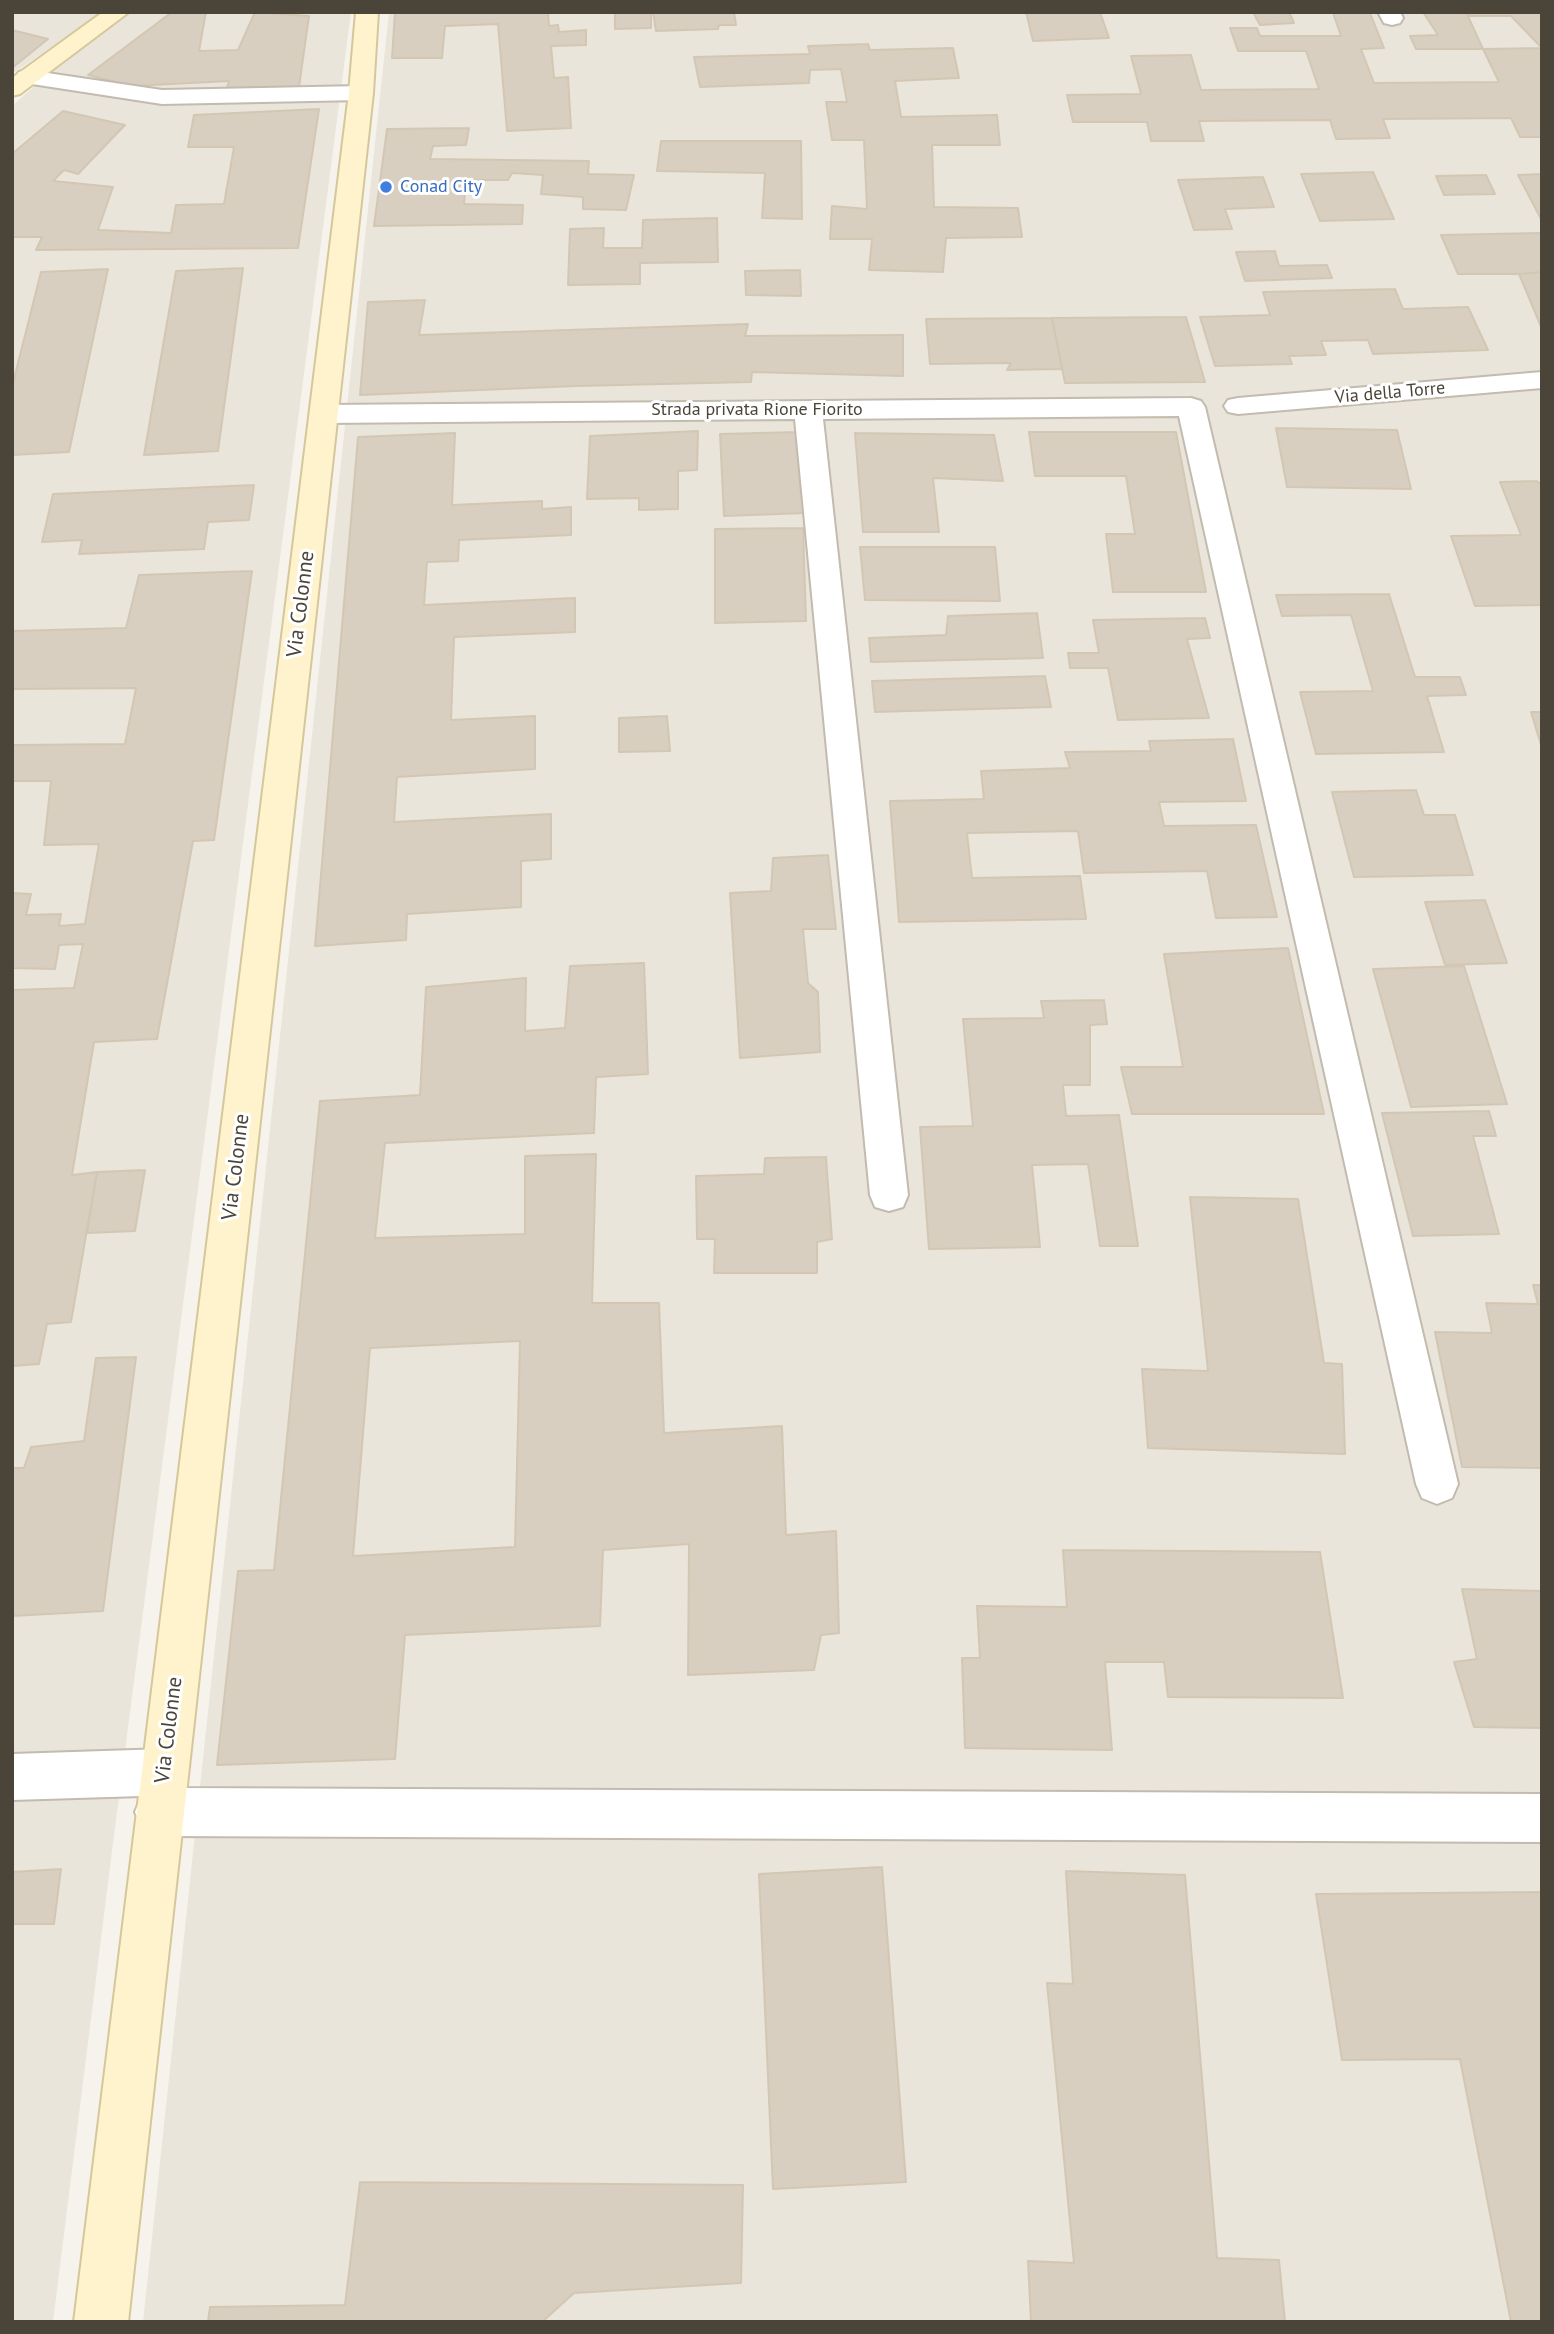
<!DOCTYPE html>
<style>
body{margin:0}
#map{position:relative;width:1554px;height:2334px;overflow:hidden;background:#f6f3ec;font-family:"PT Sans",sans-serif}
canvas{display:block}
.frame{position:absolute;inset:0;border:14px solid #4b4439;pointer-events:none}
</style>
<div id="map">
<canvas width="1554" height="2334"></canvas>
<div class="frame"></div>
</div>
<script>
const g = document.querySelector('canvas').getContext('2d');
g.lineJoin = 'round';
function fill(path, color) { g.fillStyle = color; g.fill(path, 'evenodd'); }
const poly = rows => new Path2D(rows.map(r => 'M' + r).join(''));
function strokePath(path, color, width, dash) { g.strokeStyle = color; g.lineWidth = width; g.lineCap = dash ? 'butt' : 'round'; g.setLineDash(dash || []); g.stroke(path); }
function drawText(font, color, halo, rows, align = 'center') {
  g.font = font + ' "PT Sans",sans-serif'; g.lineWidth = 6; g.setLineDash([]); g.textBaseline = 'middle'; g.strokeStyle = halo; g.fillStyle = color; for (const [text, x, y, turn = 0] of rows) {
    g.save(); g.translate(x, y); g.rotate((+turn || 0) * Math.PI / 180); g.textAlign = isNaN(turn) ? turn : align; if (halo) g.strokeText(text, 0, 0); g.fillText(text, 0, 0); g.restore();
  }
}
fill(poly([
 [12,12,103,12,12,74],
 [132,12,351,12,113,1843,53,2322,12,2322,12,106,55,68],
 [389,12,1542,12,1542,2322,143,2322]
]), '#eae5da');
const building = poly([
 [172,12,206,12,199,51,238,50,255,12,309,16,299,87,227,88,229,81,133,86,88,75,172,12],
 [395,12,548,12,549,26,558,25,559,32,586,30,586,45,551,46,554,78,568,77,571,128,507,131,498,24,445,26,442,58,392,58,395,12],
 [615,12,651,12,651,28,615,29,615,12],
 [653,12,734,12,736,25,719,25,718,29,656,31,653,12],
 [1026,12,1100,12,1109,38,1033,41,1026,12],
 [1253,12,1289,12,1294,23,1260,25,1253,12],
 [1423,12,1466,12,1483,49,1416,49,1410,36,1438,35,1423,12],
 [1466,12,1542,12,1542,48,1511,16,1468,16,1466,12],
 [1333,13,1370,13,1384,48,1361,49,1374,83,1499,82,1483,49,1542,48,1542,137,1520,137,1511,118,1383,119,1390,138,1336,139,1330,120,1199,121,1204,141,1151,141,1147,122,1073,122,1067,95,1141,94,1131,56,1191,55,1201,90,1319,89,1306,51,1238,51,1230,28,1257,28,1260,36,1341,36,1333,13],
 [12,30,48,39,12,68,12,30],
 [868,44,870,50,953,48,959,78,895,81,901,117,997,115,1000,145,932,145,934,207,1018,208,1022,237,946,238,943,272,869,270,872,239,830,239,832,206,867,209,864,140,832,140,826,102,847,102,841,69,810,70,809,83,700,87,694,57,810,54,808,46,868,44],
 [319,109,298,248,36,250,42,237,12,237,12,154,63,111,125,125,78,174,64,170,53,181,113,187,98,230,171,233,176,205,224,204,234,147,188,147,194,115,319,109],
 [469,128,466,145,433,146,430,159,589,161,588,174,634,175,626,210,583,209,583,197,541,194,543,175,512,173,508,180,466,180,464,204,523,205,522,224,374,226,387,129,469,128],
 [661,141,801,141,802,219,762,218,765,173,657,171,661,141],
 [1373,172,1394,219,1320,221,1301,174,1373,172],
 [1542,174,1542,221,1518,175,1542,174],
 [1486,175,1495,194,1444,195,1436,176,1486,175],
 [1263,177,1274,207,1225,209,1232,229,1194,230,1178,180,1263,177],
 [717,218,718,262,640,263,640,284,568,285,570,229,604,228,603,248,642,248,643,220,717,218],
 [1542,233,1542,272,1519,274,1458,274,1441,235,1542,233],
 [1275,251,1279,266,1327,265,1332,278,1245,281,1236,252,1275,251],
 [243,268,218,451,144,455,176,271,243,268],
 [108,269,69,452,12,455,12,387,41,272,108,269],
 [800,270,801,296,746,295,745,271,800,270],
 [1542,272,1542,329,1519,274,1542,272],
 [1395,289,1403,309,1468,307,1488,350,1373,354,1368,340,1321,341,1326,355,1289,356,1292,364,1215,366,1200,317,1270,315,1263,292,1395,289],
 [425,300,419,335,748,324,745,336,903,335,903,376,752,372,751,382,576,386,360,395,368,302,425,300],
 [1186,317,1205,382,1065,383,1052,318,1186,317],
 [1052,318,1062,369,1007,370,1011,363,930,364,926,319,1052,318],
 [1276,428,1397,430,1411,489,1287,487,1276,428],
 [698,431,697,470,678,471,678,509,639,510,639,498,587,499,590,436,698,431],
 [798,432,806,513,724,516,720,434,798,432],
 [1029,432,1176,432,1206,592,1113,592,1106,534,1135,534,1126,476,1035,476,1029,432],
 [455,433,452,505,542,501,542,509,571,507,571,535,459,540,458,561,427,562,424,605,575,598,575,632,454,637,451,720,535,716,535,769,397,777,394,822,551,814,551,859,521,861,521,907,407,914,406,940,315,946,358,437,455,433],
 [855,433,994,435,1003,481,933,478,939,532,863,532,855,433],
 [1536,481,1542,484,1542,605,1475,606,1451,536,1521,535,1500,482,1536,481],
 [254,485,249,520,208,522,204,549,79,554,82,540,42,542,53,494,254,485],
 [803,528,806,621,715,623,715,529,803,528],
 [860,547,995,547,1000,601,865,600,860,547],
 [252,571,214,840,193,841,157,1039,94,1042,72,1175,97,1172,71,1322,47,1324,39,1364,12,1366,12,990,74,988,83,944,59,945,55,969,12,968,12,893,31,894,26,915,61,914,59,926,85,924,99,844,44,845,51,781,12,781,12,745,125,744,136,688,12,689,12,631,126,628,139,575,252,571],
 [1389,594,1415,677,1460,677,1466,695,1427,696,1444,752,1316,754,1300,692,1373,691,1351,615,1282,616,1276,595,1389,594],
 [1037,613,1043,658,871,662,869,638,946,635,948,616,1037,613],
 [1205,618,1210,638,1187,639,1209,718,1118,720,1108,668,1070,668,1068,653,1099,653,1093,620,1205,618],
 [1045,676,1051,707,875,712,872,681,1045,676],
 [1531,712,1542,712,1542,748,1531,712],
 [667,716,670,751,619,752,619,718,667,716],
 [1233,739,1246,801,1159,802,1164,826,1256,825,1277,917,1216,918,1207,871,1084,873,1078,831,967,833,972,878,1080,876,1086,919,899,922,890,801,984,799,981,771,1070,768,1065,752,1151,751,1149,741,1233,739],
 [1416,790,1424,815,1455,815,1473,875,1354,877,1332,792,1416,790],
 [828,855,836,929,803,929,808,983,818,992,820,1052,740,1058,730,893,771,891,773,858,828,855],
 [1485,900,1507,963,1445,965,1425,902,1485,900],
 [1288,948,1324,1114,1132,1114,1121,1067,1183,1067,1164,954,1288,948],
 [644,963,648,1074,596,1077,594,1133,385,1143,375,1238,525,1234,525,1156,596,1154,592,1303,659,1303,664,1433,782,1426,786,1535,836,1531,839,1633,821,1635,814,1670,688,1675,689,1544,603,1550,600,1626,405,1635,395,1759,217,1765,238,1571,274,1570,320,1101,420,1095,426,987,526,978,525,1031,565,1028,570,966,644,963],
 [520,1341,515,1547,353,1556,370,1348,520,1341],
 [1464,966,1507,1104,1411,1107,1373,969,1464,966],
 [1104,1000,1107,1024,1090,1025,1090,1085,1063,1085,1066,1116,1119,1115,1138,1246,1100,1246,1088,1164,1032,1165,1040,1247,929,1249,920,1127,973,1126,963,1019,1044,1018,1041,1001,1104,1000],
 [1489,1111,1496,1136,1473,1136,1499,1234,1413,1236,1382,1113,1489,1111],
 [826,1157,832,1239,817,1242,817,1273,714,1273,715,1239,697,1239,696,1176,764,1174,765,1158,826,1157],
 [145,1170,135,1231,87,1233,97,1172,145,1170],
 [1190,1197,1298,1199,1324,1363,1342,1364,1345,1454,1148,1448,1142,1369,1208,1371,1190,1197],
 [1533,1285,1542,1285,1542,1468,1462,1467,1435,1332,1492,1333,1486,1303,1538,1304,1533,1285],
 [136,1357,103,1611,12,1616,12,1468,24,1468,31,1447,84,1441,96,1358,136,1357],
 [1063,1550,1320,1552,1343,1698,1168,1697,1164,1662,1105,1662,1112,1750,965,1748,962,1658,980,1658,977,1606,1067,1607,1063,1550],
 [1462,1589,1542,1591,1542,1728,1474,1727,1454,1662,1477,1659,1462,1589],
 [882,1867,906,2182,773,2189,759,1874,882,1867],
 [61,1869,54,1924,12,1924,12,1872,61,1869],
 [1066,1871,1185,1875,1217,2258,1279,2260,1285,2322,1031,2322,1028,2261,1074,2263,1047,1983,1073,1984,1066,1871],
 [1542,1892,1542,2322,1511,2322,1460,2059,1342,2060,1316,1894,1542,1892],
 [360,2182,743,2185,741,2283,574,2293,542,2322,208,2322,210,2307,345,2305,360,2182]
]);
fill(building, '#d8cfc1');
strokePath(building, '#d3c7b4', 2);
const lane = poly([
 [27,70,162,90,361,86,369,88,373,93,369,98,361,100,162,104,19,82,15,77,19,72,27,70]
]);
const street = poly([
 [1378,12,1400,12,1403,18,1400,23,1392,25,1384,23,1378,12],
 [1542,372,1542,388,1238,414,1228,412,1224,406,1228,400,1238,398,1542,372],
 [1191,398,1201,401,1205,407,1458,1484,1452,1498,1437,1504,1422,1498,1416,1484,1179,416,823,419,908,1195,903,1207,889,1211,875,1207,870,1195,795,419,324,423,314,420,310,414,314,408,324,405,1191,398],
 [165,1749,182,1755,188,1772,182,1788,1542,1794,1542,1842,159,1836,142,1829,135,1812,142,1796,12,1800,12,1754,165,1749]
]);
const secondary = poly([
 [103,12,129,12,20,94,12,96,12,78,103,12],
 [356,12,378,12,373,93,128,2322,74,2322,349,93,356,12]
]);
strokePath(lane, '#c2bbae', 4);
strokePath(street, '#c2bbae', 4);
strokePath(secondary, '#d6c79b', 4);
fill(lane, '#fff');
fill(street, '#fff');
fill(secondary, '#fff3cd');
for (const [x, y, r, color] of [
 [386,187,7,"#3f7fe0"]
]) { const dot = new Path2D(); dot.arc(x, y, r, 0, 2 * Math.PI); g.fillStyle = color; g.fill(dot); strokePath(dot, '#fff', 2.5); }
drawText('18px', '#366cbe', '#fff', [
 ["Conad City",400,187]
], 'left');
drawText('18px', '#4b4439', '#fff', [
 ["Via della Torre",1390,393,-5],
 ["Strada privata Rione Fiorito",757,410]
]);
drawText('21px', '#4b4439', '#fff', [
 ["Via Colonne",301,604,-83],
 ["Via Colonne",236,1167,-83],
 ["Via Colonne",169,1730,-83]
]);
</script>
